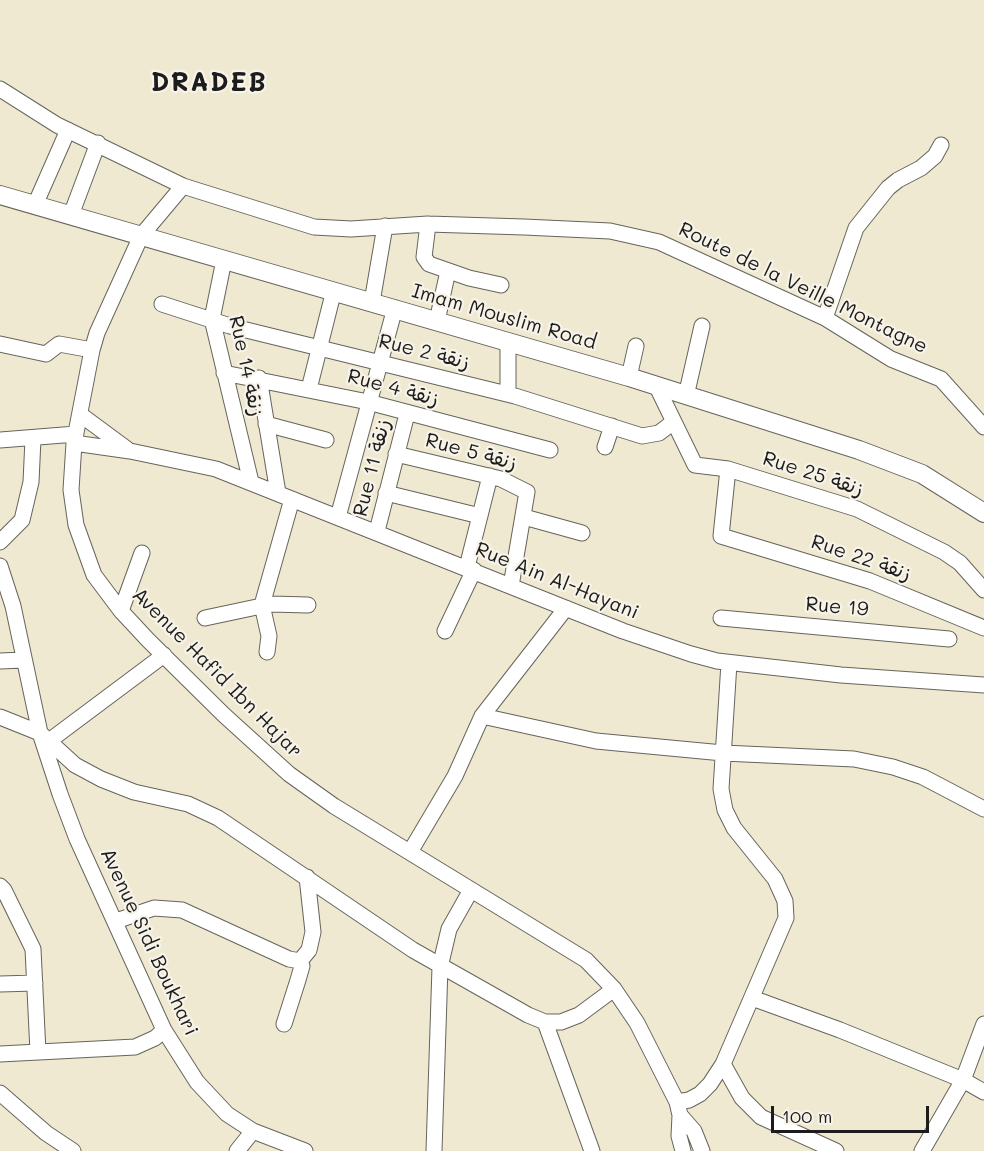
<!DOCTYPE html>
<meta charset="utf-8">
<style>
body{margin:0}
#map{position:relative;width:984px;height:1151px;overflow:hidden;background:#efe9d1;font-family:Mali,sans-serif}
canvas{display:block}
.scale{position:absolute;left:771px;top:1106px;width:158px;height:27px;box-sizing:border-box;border:3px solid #1c1c1c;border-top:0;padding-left:8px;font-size:18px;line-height:21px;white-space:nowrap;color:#1c1c1c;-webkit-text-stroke:4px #f7f3e8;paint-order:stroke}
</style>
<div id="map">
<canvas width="984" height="1151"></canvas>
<div class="scale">100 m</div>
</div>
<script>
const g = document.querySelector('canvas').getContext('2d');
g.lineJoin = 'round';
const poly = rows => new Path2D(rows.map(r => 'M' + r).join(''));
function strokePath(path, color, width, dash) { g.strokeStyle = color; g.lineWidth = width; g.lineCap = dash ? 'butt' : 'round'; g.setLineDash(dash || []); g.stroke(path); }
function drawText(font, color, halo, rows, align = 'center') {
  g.font = font + ' Mali,"Playpen Sans Arabic",sans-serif'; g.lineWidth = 4.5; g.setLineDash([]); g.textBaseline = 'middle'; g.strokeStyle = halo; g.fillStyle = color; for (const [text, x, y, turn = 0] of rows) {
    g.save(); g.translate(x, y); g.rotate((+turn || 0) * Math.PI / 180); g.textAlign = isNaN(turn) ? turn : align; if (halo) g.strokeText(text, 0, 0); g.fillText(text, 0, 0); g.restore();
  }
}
const minor = poly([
 [0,89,57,125,183,186,314,227,351,229,428,224,524,227,610,231,659,242,825,318,891,359,941,379,984,427],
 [183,186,141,236,97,333,92,350,74,443,71,490,76,525,94,575,121,611,148,640,224,715,289,774,334,806,586,960,614,989,637,1023,677,1102,680,1115,679,1136,683,1151],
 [35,205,68,130],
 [71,215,98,143],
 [428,224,424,257,429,264,469,278,501,285],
 [224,260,212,319,251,482],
 [372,302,385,226],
 [162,304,230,326,515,396,642,436,659,433,672,423],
 [825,318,856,228,888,188,898,180,921,168,935,156,941,145],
 [437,321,448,271],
 [0,344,46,354,59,344,92,350],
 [224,373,368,402,550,450],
 [629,377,636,346],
 [259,378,278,493],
 [656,385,695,465,728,469,857,509,944,552,960,563,984,590],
 [309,389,332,298],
 [508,394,508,342],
 [686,396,702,326],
 [81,415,127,449],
 [266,424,326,440],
 [0,440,76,434],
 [74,443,130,451,216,469,623,631,691,654,717,661,841,675,984,685],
 [605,447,612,426],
 [396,454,501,479,527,492,511,586],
 [728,469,721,536,870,581,984,628],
 [386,493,480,516],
 [338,517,395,308],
 [524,517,582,533],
 [377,531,407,414],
 [0,542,22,520,31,482,33,439],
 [0,566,13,606,40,733,60,794,77,839,164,1030,197,1082,227,1114,253,1131,305,1151],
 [467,567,490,476],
 [121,611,142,553],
 [205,618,271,604,308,605],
 [721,618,949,639],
 [445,631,474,570],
 [267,652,269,636,262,605,292,499],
 [0,661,24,660],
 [482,716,596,741,723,753,854,759,893,767,923,777,984,809],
 [0,717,40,733,75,765,101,779,134,792,188,804,218,818,413,950,528,1015,545,1022,561,1022,579,1015,614,989],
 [49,741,164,655],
 [410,852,455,776,482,716,566,608],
 [0,886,4,890,33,949,38,1052],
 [116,921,154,908,182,910,289,959,300,961,309,950,313,932,307,877],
 [0,984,35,983],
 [752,998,840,1030,963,1080,984,1092],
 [545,1022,592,1151],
 [284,1024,298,980,302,966,300,961],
 [0,1054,135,1047,155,1038,164,1030],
 [723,1064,742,1098,761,1117,836,1151],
 [0,1093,46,1133,73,1151],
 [677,1102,689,1100,700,1094,710,1084,723,1064,786,918,785,901,775,879,734,828,725,810,721,789,729,663],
 [680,1115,694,1131,702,1151],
 [237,1151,253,1131],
 [434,1151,440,967,449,929,471,890],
 [922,1151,963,1080,984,1024]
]);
const major = poly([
 [0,195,629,377,859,450,922,474,984,513]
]);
strokePath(minor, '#66645b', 17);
strokePath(major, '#66645b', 20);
strokePath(minor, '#fff', 15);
strokePath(major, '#fff', 18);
drawText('20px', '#1c1c1c', '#f7f3e8', [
 ["Route de la Veille Montagne",803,288,26],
 ["Imam Mouslim Road",504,317,16],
 ["Rue 2 زنقة",424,352,14],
 ["Rue 14 زنقة",246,366,78],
 ["Rue 4 زنقة",393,388,15],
 ["Rue 5 زنقة",471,452,15],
 ["Rue 11 زنقة",372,468,-76],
 ["Rue 25 زنقة",813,474,18],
 ["Rue 22 زنقة",861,558,19],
 ["Rue Ain Al-Hayani",557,581,22],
 ["Rue 19",837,607,5],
 ["Avenue Hafid Ibn Hajar",217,673,45],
 ["Avenue Sidi Boukhari",149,942,65]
]);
g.letterSpacing = '1.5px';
drawText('bold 26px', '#1c1c1c', '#f7f3e8', [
 ["DRADEB",209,83]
]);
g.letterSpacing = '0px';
</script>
